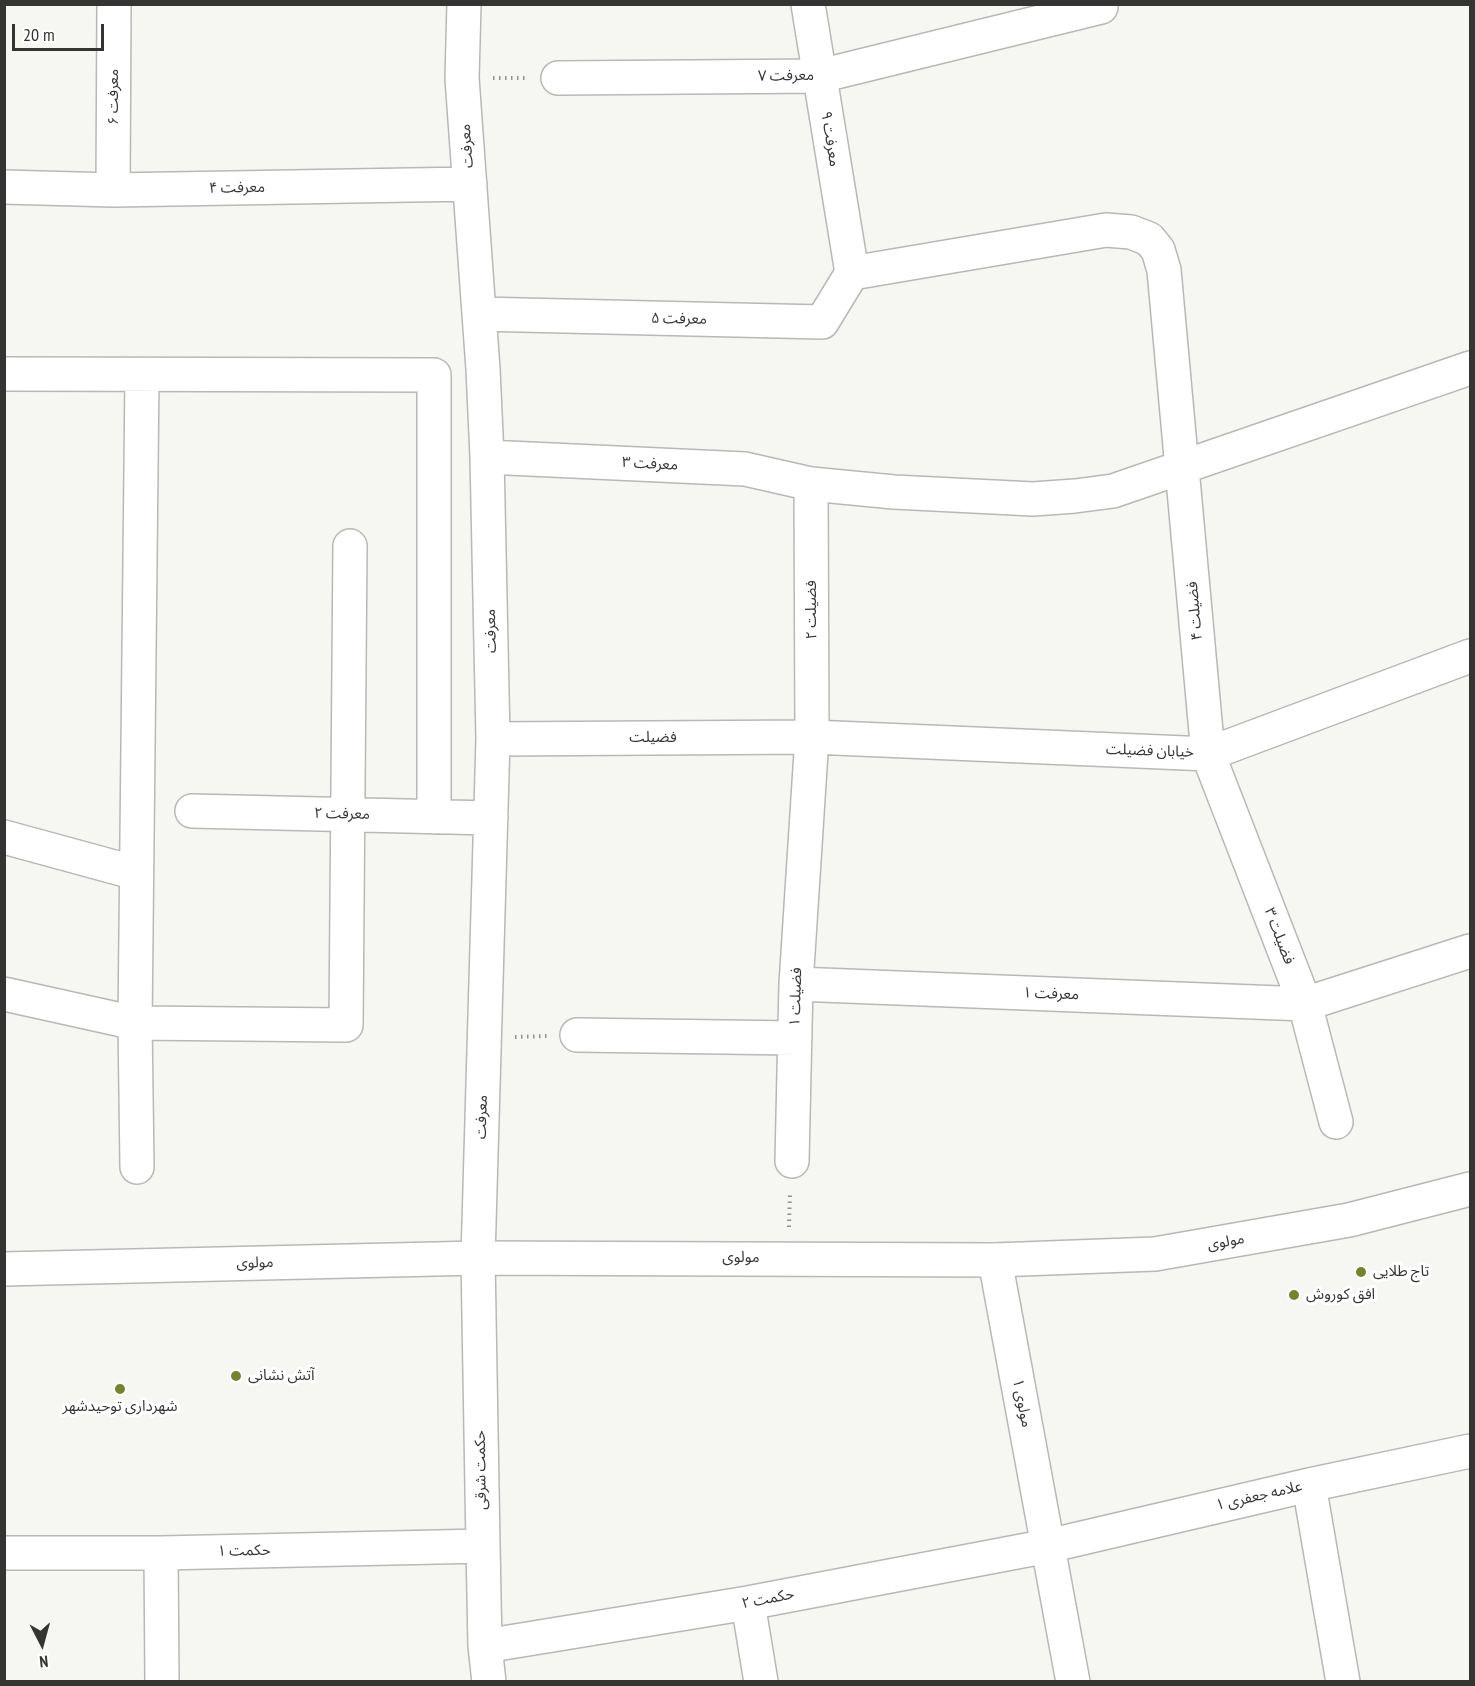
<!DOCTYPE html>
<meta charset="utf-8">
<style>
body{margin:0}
#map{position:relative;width:1475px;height:1686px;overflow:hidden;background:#f6f7f3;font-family:"PT Sans Narrow",sans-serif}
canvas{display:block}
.frame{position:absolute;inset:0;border:6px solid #343533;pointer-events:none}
.north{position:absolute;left:12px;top:1614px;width:60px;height:60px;-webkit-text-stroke:4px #fff;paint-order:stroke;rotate:174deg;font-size:16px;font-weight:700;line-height:24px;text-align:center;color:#343533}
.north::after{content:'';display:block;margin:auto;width:21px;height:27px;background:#343533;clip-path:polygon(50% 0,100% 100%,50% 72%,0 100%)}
.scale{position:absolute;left:12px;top:24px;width:92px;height:27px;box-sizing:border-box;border:3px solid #343533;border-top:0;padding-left:8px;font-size:18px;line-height:21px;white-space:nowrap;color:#343533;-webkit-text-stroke:4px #fff;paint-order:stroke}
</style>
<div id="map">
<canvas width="1475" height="1686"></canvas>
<div class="frame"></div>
<div class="north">N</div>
<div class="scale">20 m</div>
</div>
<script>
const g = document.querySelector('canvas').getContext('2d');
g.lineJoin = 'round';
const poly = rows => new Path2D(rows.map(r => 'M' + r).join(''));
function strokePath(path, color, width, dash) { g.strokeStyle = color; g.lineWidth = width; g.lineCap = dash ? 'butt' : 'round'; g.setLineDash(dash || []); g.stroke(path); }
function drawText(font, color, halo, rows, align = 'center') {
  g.font = font + ' "PT Sans Narrow","Noto Sans Arabic",sans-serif'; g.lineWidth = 6; g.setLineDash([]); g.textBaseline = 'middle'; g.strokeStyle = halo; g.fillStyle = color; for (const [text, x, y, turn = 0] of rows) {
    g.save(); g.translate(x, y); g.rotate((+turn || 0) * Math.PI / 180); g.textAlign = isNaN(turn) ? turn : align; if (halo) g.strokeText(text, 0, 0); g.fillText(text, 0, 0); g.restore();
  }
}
const minor = poly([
 [464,4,462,78,483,369,487,457,493,739,478,1258,483,1546,485,1646,489,1682],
 [808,4,852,273],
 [558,78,820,76,1101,7],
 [4,187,113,190,470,184],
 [113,190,114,4],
 [852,273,1106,230,1131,232,1149,239,1158,250,1164,270,1208,754,1305,1004,1336,1122],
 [479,314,822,322,852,273],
 [4,374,434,375,434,817],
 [487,457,745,469,811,484,894,492,1033,499,1075,496,1113,491,1470,368],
 [493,739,812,737,1208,754,1470,656],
 [192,811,491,818],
 [4,837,136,873],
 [796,984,1305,1004,1470,951],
 [4,994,135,1023,142,375],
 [577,1035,795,1038],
 [792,1161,796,984,812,737,811,484],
 [137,1167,135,1023,346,1025,350,546],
 [995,1260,1073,1682],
 [1309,1485,1343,1682],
 [4,1553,161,1553,483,1546],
 [161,1553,162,1682],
 [748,1603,761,1682],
 [485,1646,748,1603,1048,1546,1309,1485,1470,1451]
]);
const major = poly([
 [4,1269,478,1258,995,1260,1155,1254,1349,1220,1470,1189]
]);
strokePath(minor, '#b8b8b5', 36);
strokePath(major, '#b8b8b5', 36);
strokePath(poly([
 [493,78,527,78],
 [515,1037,547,1036],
 [789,1227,790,1193]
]), '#90918e', 4, [1.5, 4.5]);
strokePath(minor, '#fff', 33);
strokePath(major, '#fff', 33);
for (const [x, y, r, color] of [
 [1361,1272,6,"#77822f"],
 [1294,1295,6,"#77822f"],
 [236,1376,6,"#77822f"],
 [120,1389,6,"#77822f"]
]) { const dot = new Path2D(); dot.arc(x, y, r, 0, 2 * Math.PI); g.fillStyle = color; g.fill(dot); strokePath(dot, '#fff', 2); }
drawText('15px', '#343533', '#fff', [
 ["معرفت ۷",786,76,-1],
 ["معرفت ۶",114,97,-90],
 ["معرفت ۹",830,139,81],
 ["معرفت",467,146,-94],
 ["معرفت ۴",237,188,-1],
 ["معرفت ۵",679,319,1],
 ["معرفت ۳",650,464,3],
 ["فضیلت ۲",812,610,-90],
 ["فضیلت ۴",1195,611,-95],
 ["معرفت",491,631,-91],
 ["فضیلت",653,738],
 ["خیابان فضیلت",1150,751,2],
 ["معرفت ۲",342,814,1],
 ["فضیلت ۳",1279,936,69],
 ["معرفت ۱",1051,994,2],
 ["فضیلت ۱",796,997,-88],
 ["معرفت",482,1117,-88],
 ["مولوی",1226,1242,-10],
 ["مولوی",741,1258],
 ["مولوی",255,1263,-1],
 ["مولوی ۱",1022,1403,79],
 ["حکمت شرقی",481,1470,-91],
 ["علامه جعفری ۱",1259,1496,-13],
 ["حکمت ۱",244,1551,-1],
 ["حکمت ۲",768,1599,-11]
]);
drawText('15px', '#343533', '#fff', [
 ["تاج طلایی",1373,1272],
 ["افق کوروش",1306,1295],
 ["آتش نشانی",248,1376],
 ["شهرداری توحیدشهر",120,1407,"center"]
], 'left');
</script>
